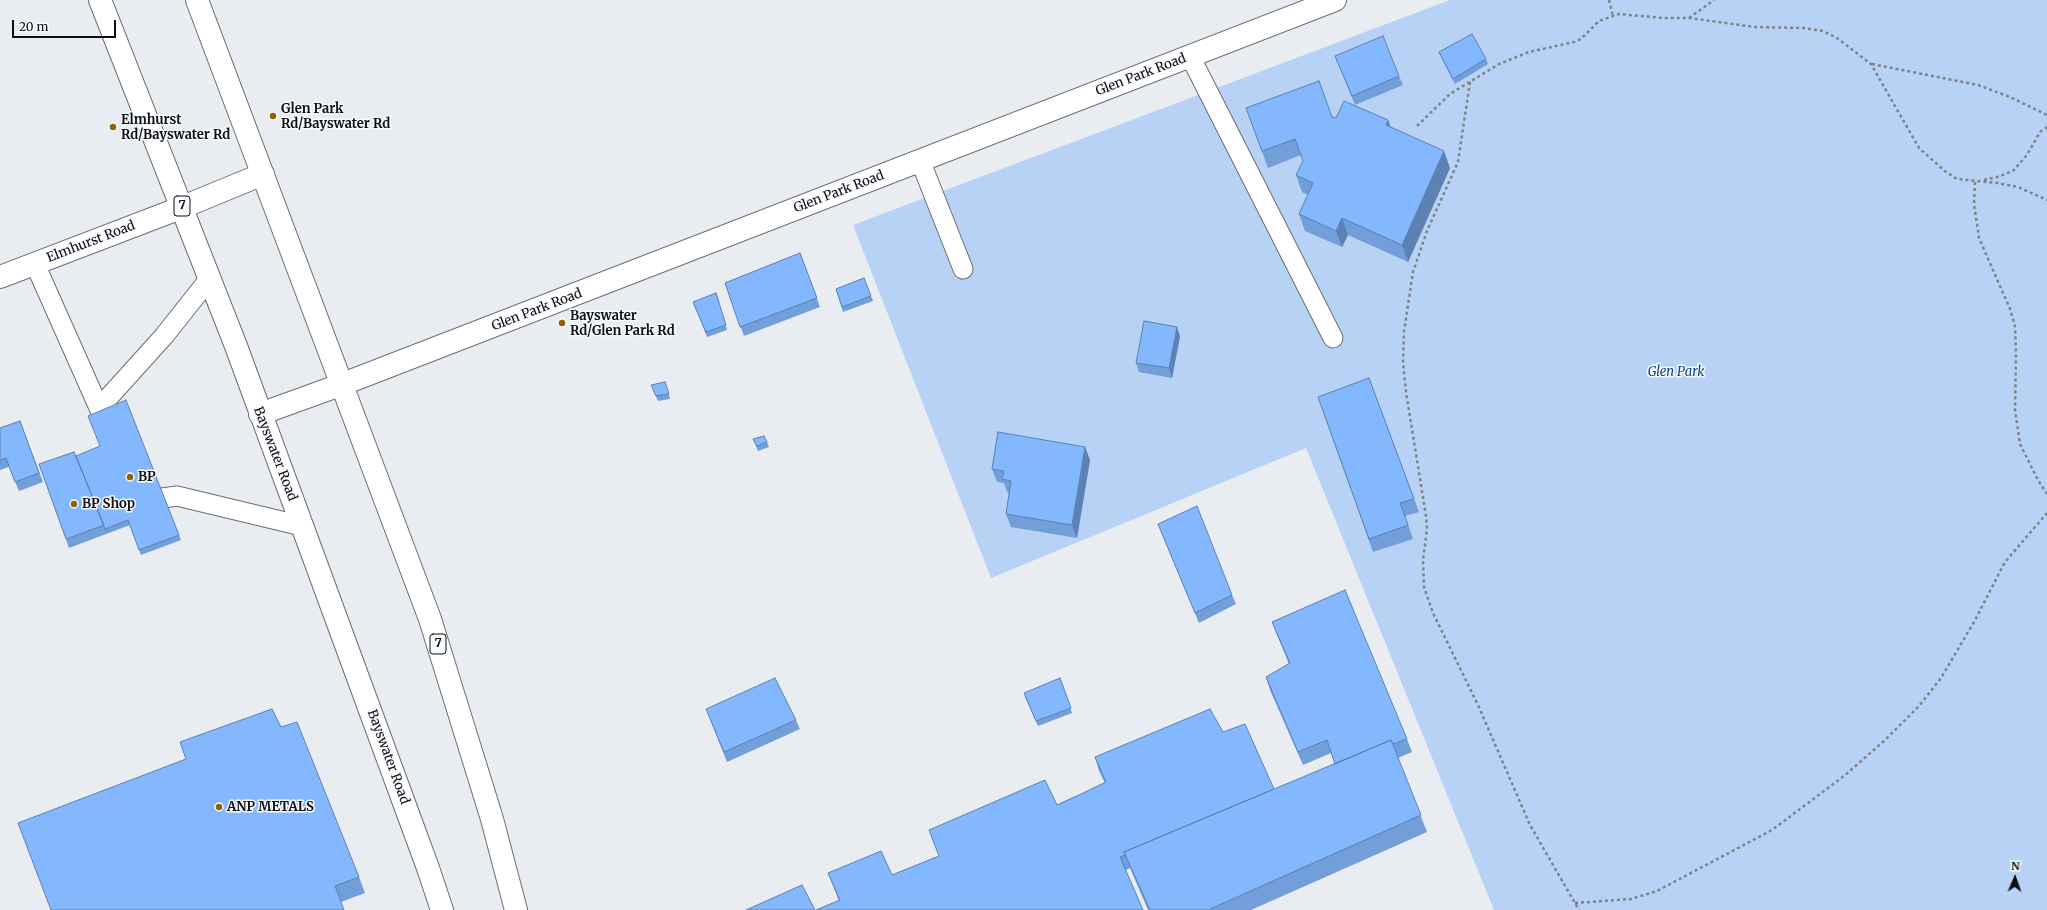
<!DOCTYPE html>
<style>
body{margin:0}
#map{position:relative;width:2047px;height:910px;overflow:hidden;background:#e9edf2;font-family:Merriweather,serif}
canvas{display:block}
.north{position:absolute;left:1995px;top:858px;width:40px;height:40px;-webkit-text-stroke:3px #f7fafe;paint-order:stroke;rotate:2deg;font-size:11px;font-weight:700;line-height:16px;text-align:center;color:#0e0f10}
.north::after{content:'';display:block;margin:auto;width:14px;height:18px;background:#0e0f10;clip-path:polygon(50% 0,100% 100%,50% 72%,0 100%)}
.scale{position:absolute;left:12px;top:20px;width:104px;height:18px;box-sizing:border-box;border:2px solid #0e0f10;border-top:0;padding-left:5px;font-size:12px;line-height:14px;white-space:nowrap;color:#0e0f10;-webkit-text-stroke:3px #f7fafe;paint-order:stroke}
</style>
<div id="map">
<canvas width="2047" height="910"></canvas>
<div class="north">N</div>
<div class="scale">20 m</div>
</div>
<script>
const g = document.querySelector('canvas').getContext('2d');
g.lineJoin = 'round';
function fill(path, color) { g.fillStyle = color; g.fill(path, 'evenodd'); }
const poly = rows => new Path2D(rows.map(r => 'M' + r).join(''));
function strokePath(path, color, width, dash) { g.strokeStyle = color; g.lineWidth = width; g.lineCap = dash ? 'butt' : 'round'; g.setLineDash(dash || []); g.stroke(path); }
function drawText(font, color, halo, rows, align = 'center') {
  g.font = font + ' Merriweather,serif'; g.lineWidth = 3; g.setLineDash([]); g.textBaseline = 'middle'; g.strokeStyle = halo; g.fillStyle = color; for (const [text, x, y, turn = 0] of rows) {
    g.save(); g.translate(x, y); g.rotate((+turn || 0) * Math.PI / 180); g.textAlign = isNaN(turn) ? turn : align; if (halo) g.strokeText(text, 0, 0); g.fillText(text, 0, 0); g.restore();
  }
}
fill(poly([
 [1450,0,2047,0,2047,910,1494,910,1306,448,991,578,853,225]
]), '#b8d2f5');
const lane = poly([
 [1190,56,1333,338],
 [920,160,963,269],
 [35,264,99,408],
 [110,435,99,408,164,336,210,278],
 [140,501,177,496,302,526]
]);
const street = poly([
 [0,277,183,207],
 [343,384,1335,0]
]);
const primary = poly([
 [100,0,236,346,428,868,442,910],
 [197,0,430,619,492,819,516,910],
 [183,207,263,174],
 [260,414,343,384]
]);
strokePath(lane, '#6b6e73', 21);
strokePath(street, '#6b6e73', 24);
strokePath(primary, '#6b6e73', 24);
strokePath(poly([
 [1609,0,1613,16],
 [1689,18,1714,0],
 [1872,64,1978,85,2010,97,2047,115],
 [1470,82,1458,162,1427,231,1413,272,1404,332,1403,363,1406,392,1426,516,1427,529,1423,560,1424,587,1433,613,1478,705,1530,825,1579,910],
 [1417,126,1450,94,1499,64,1529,52,1574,42,1581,39,1599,21,1619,14,1663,18,1689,18,1755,27,1803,28,1823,31,1837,38,1871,64,1919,148,1946,172,1957,179,1997,183,2018,187,2047,200],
 [1984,180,1997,177,2013,171,2027,155,2040,132,2047,127],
 [1975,182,1974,204,1979,238,2010,309,2015,326,2016,354,2015,410,2020,444,2038,480,2047,494],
 [1575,903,1631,899,1657,891,1772,830,1844,776,1884,741,1919,706,1941,678,1974,622,2005,562,2047,513]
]), '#808386', 2.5, [3, 3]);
strokePath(lane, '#fff', 19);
strokePath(street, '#fff', 22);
strokePath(primary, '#fff', 22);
fill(poly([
 [1439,52,1486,59,1488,64,1455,84,1441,57],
 [1335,56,1399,76,1403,85,1355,105],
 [1246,108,1332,117,1336,118,1388,120,1391,128,1450,168,1408,262,1348,235,1342,247,1305,231,1299,214,1308,195,1302,192,1296,175,1303,161,1301,155,1268,168],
 [800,253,820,307,744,336,725,283],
 [864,278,873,301,843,312,836,289],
 [716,293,727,330,707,337,693,302],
 [1180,336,1172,378,1139,372,1136,363],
 [1369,378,1419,512,1405,516,1413,539,1373,552,1318,397],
 [651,385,667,387,670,399,658,401],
 [20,421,43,482,19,491,9,467,0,470,0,428],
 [753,439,767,442,769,447,758,451],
 [1085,447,1090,460,1077,538,1011,527,1006,514,1009,493,1007,492,1004,483,997,482,992,469],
 [76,456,179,535,181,540,141,555,130,525,69,548,39,464],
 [1158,524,1232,595,1236,604,1199,623],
 [1272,622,1407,739,1412,752,1398,758,1427,832,1251,910,1148,910,1130,868,1126,870,839,901,828,873,892,875,939,856,1081,794,1105,783,1099,771,1095,757,1223,732,1274,789,1335,764,1331,753,1303,765,1270,690,1266,677,1289,664,1277,635],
 [1060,678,1072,713,1038,726,1025,697],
 [706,709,796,720,800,729,727,762],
 [281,727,359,877,365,893,341,902,51,910]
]), '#729eda');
fill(poly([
 [1388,120,1394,137,1386,125],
 [1444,151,1450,168,1408,262,1402,245],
 [1342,218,1348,235,1342,247,1336,231],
 [1177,327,1180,336,1172,378,1169,368],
 [1085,447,1090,460,1077,538,1072,525]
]), '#5c81b2');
const building = poly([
 [1472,34,1486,59,1453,79,1439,52,1472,34],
 [1383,36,1399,76,1352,96,1335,56,1383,36],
 [1319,81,1332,117,1336,118,1344,101,1388,120,1386,125,1444,151,1402,245,1342,218,1336,231,1299,214,1313,183,1296,175,1303,161,1295,139,1262,151,1246,108,1319,81],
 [800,253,817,298,740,327,725,283,800,253],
 [864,278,871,296,842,307,836,289,864,278],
 [716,293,726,325,706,332,693,302,716,293],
 [1144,321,1177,327,1169,368,1136,363,1144,321],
 [1369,378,1414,499,1400,503,1408,525,1369,539,1318,397,1369,378],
 [665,382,669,394,656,396,651,385,665,382],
 [126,400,179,535,139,550,128,520,105,529,76,456,100,446,88,416,126,400],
 [20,421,39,473,15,482,6,458,0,460,0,428,20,421],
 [998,432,1085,447,1072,525,1006,514,1011,481,1002,479,1004,471,992,469,998,432],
 [764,436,767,442,757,446,753,439,764,436],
 [74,452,104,525,66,539,39,464,74,452],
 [1197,506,1232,595,1195,613,1158,524,1197,506],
 [1345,590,1407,739,1393,744,1391,740,1335,764,1327,740,1298,752,1266,677,1290,663,1272,622,1345,590],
 [775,678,796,720,724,752,706,709,775,678],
 [1060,678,1071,708,1036,721,1024,693,1060,678],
 [272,709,281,727,297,722,359,877,335,886,344,910,51,910,18,823,186,759,180,742,272,709],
 [1210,709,1223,732,1245,724,1274,789,1124,852,1125,855,1120,857,1143,910,816,910,840,900,828,873,881,851,892,875,939,856,929,830,1045,780,1057,805,1081,794,1106,782,1095,757,1210,709],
 [1391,740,1421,815,1208,910,1150,910,1124,852,1391,740],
 [802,885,815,910,746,910,802,885]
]);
fill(building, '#84b8fe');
strokePath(building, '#5c81b2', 1);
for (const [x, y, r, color] of [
 [273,116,4,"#8f6209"],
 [113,127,4,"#8f6209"],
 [562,323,4,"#8f6209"],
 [130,477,4,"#8f6209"],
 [74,504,4,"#8f6209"],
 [219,807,4,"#8f6209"]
]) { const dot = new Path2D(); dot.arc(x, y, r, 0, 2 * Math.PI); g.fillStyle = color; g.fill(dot); strokePath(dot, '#f7fafe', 1.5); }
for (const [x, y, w] of [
 [182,206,16],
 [438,644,16]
]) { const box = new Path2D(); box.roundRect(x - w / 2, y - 10, w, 20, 3); g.fillStyle = '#f7fafe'; g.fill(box); strokePath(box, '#0e0f10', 1); }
drawText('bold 12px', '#0e0f10', null, [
 ["7",182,206],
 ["7",438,644]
]);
drawText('13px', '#0e0f10', '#f7fafe', [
 ["Glen Park Road",1141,75,-21],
 ["Glen Park Road",839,192,-21],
 ["Elmhurst Road",91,242,-21],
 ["Glen Park Road",537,310,-21],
 ["Bayswater Road",275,454,69],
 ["Bayswater Road",388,757,70]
]);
drawText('bold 13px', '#0e0f10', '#f7fafe', [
 ["Glen Park",281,109],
 ["Rd/Bayswater Rd",281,124],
 ["Elmhurst",121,120],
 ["Rd/Bayswater Rd",121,135],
 ["Bayswater",570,316],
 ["Rd/Glen Park Rd",570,331],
 ["BP",138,477],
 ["BP Shop",82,504],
 ["ANP METALS",227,807]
], 'left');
drawText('italic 13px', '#10417f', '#f7fafe', [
 ["Glen Park",1676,372]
]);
</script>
